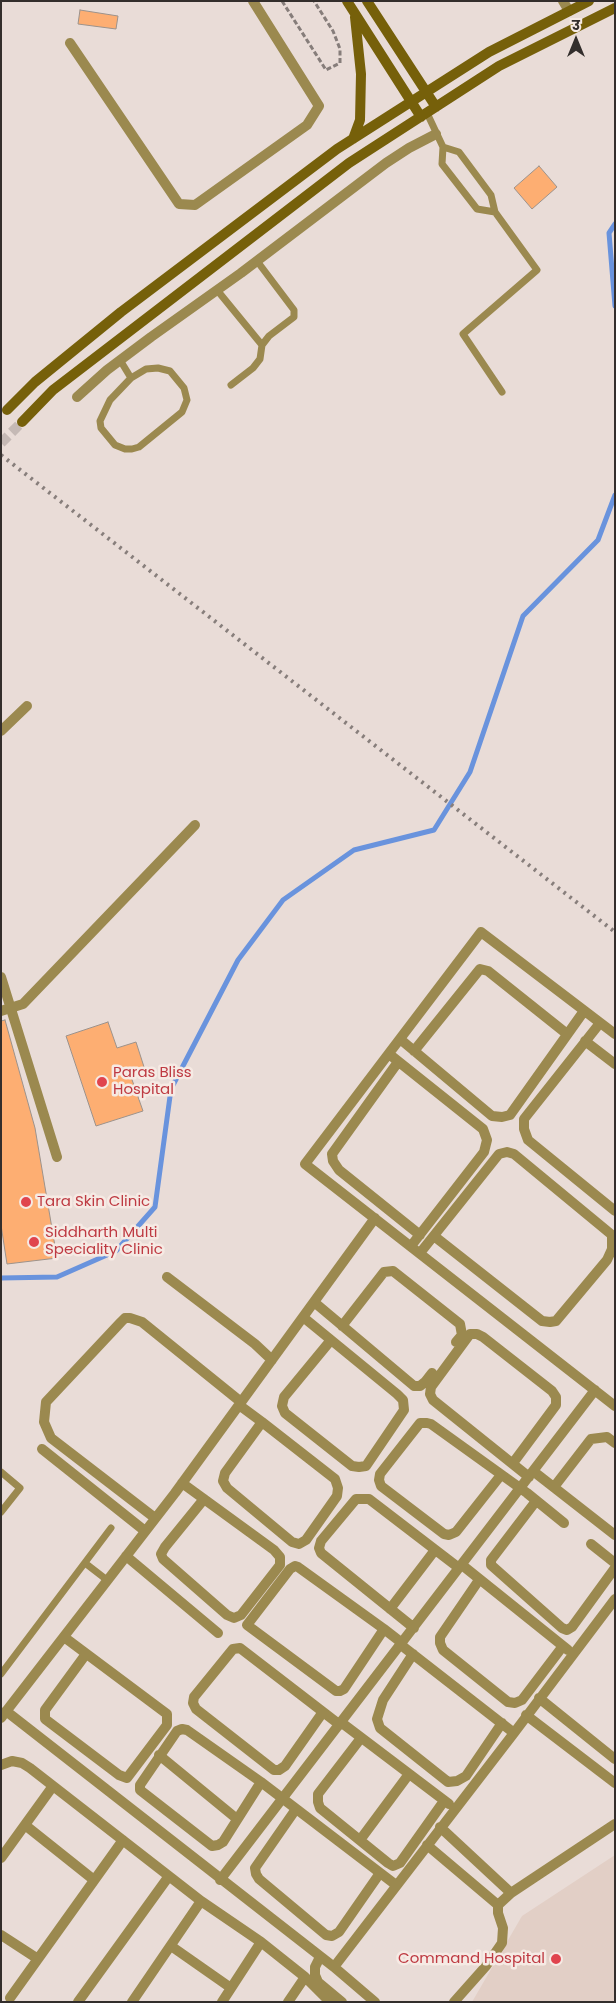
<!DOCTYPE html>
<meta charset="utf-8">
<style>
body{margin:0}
#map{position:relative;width:616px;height:2003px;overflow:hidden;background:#e9dcd7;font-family:Poppins,"Noto Sans Devanagari",sans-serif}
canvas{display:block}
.frame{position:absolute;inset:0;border:2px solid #332e2c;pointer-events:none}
.north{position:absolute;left:551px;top:15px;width:50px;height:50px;-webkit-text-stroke:4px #f6eae4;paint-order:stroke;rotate:0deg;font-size:14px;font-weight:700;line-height:20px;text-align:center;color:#332e2c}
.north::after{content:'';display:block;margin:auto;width:18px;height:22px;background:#332e2c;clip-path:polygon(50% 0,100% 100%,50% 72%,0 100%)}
</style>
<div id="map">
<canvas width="616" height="2003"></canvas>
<div class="frame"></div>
<div class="north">उ</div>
</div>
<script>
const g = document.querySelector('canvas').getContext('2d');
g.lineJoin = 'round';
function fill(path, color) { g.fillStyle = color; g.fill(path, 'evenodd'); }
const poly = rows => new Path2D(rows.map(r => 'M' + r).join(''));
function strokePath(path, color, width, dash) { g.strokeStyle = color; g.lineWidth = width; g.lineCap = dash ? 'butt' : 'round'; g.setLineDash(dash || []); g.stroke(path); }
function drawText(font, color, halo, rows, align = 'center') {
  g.font = font + ' Poppins,sans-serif'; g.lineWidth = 5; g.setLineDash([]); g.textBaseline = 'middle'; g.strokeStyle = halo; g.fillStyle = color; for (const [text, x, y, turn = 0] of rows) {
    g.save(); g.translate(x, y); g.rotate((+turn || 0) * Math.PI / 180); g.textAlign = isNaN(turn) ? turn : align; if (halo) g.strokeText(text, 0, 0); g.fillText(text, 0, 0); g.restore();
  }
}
fill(poly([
 [615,1855,615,2002,472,2002,522,1916]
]), '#e2cfc6');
strokePath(poly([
 [615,224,609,233,615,306],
 [1,1278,57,1277,116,1251,155,1207,171,1089,238,960,283,900,354,850,434,830,470,772,523,616,598,540,615,495]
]), '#6993dd', 5);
const building = poly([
 [80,10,118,16,116,29,78,24,80,10],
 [539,166,557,187,532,209,514,188,539,166],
 [5,1020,35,1128,57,1258,7,1264,1,1225,1,1021,5,1020],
 [108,1022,117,1048,136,1042,145,1070,130,1074,143,1111,96,1126,66,1036,108,1022]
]);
fill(building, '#fdae72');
strokePath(building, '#9c928b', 1);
strokePath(poly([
 [1,443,22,422]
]), '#c5b9b5', 10, [10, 5]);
strokePath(poly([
 [282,1,326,70,340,63,340,49,333,31,314,1]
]), '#867d7a', 3, [5, 2.5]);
strokePath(poly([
 [427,113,443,147,459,152,491,195,495,212,477,209,442,164,443,147],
 [495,212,537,270,463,334,502,392],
 [217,290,262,345],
 [120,360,131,378,146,369,158,368,170,371,184,388,187,400,182,412,139,447,132,449,125,449,115,445,101,428,100,421,110,400,131,378],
 [231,385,253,368,260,359,262,345,269,336,294,317,294,310,257,261],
 [1,1472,20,1488,1,1512],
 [85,1563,107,1580],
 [1,1674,111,1528]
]), '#9b894f', 7);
strokePath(poly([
 [563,1,569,11],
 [70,43,179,204,195,205,307,125,319,106,253,1],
 [77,397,107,370,151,337,241,273,386,163,409,148,436,134],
 [1,731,27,706],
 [1,977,57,1157],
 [1,1011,23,1004,195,825],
 [600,1023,524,1119,524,1129,528,1140,615,1211],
 [615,1034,481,932,305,1164,615,1406],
 [400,1039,492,1116,502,1117,510,1115,584,1011],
 [585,1041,615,1064],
 [414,1051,480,969,488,971,567,1034],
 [389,1054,483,1129,487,1140,484,1152,411,1246],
 [398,1062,332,1154,333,1161,339,1170,420,1235],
 [420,1253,499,1154,507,1152,514,1154,612,1235,612,1249,607,1260,556,1321,550,1322,542,1321,434,1236],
 [167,1277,255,1344,272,1360],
 [314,1302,414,1386,420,1386,425,1382,432,1373],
 [303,1317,397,1394,403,1400,404,1410,366,1466,359,1467,352,1466,285,1413,282,1406,284,1397,331,1340],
 [342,1326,384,1272,393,1271,460,1324,462,1335,456,1342],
 [239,1405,262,1422,335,1479,338,1488,337,1496,306,1540,299,1544,292,1542,227,1488,223,1481,225,1473,262,1422],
 [42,1449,145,1531],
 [513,1463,556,1405,556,1397,552,1391,483,1337,477,1334,470,1334,431,1387,430,1394,433,1400,529,1477],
 [533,1471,615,1535],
 [501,1475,456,1532,449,1535,444,1534,381,1486,379,1480,380,1474,420,1423,427,1423,431,1424,527,1493,564,1523],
 [182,1483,274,1550,280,1557,280,1565,241,1615,234,1618,227,1615,163,1559,161,1554,165,1547,204,1499],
 [554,1487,591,1439,607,1437,615,1443],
 [536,1501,491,1560,491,1565,562,1628,567,1630,572,1627,615,1568],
 [155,1518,51,1438,44,1422,46,1402,121,1322,125,1318,130,1318,142,1322,241,1402],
 [591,1544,615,1563],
 [126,1556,218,1633],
 [462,1565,568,1650],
 [479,1580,440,1637,440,1643,443,1650,508,1702,515,1703,522,1700,563,1646],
 [390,1609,435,1550],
 [414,1628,321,1553,319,1548,321,1541,356,1499,369,1499,459,1568],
 [384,1629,344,1689,340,1691,336,1691,247,1625,290,1569,295,1566,298,1567,384,1629,402,1643],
 [64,1637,167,1714,167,1725,127,1778,119,1775,45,1719,45,1710,86,1654],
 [401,1645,514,1733],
 [413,1654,383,1700,377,1719,380,1728,448,1782,457,1781,466,1776,502,1723],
 [539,1698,615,1759],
 [6,1711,334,1967,375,2002],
 [323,1712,285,1766,279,1770,274,1770,196,1709,193,1703,194,1697,233,1649,240,1648,340,1725],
 [526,1715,615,1783],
 [1,1718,175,1493,375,1218],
 [342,1723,449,1804],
 [361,1738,318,1794,318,1802,320,1808,388,1863,393,1866,400,1863,444,1801],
 [159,1755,237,1819],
 [1,1765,12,1761,22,1763,30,1768,201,1901,261,1942,305,1977,330,2002],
 [261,1782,223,1842,218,1845,212,1846,140,1790,140,1785,177,1731,182,1729,187,1730,261,1782,396,1885],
 [296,1809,255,1868,256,1874,259,1879,326,1935,332,1936,339,1932,380,1873],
 [25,1825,94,1880],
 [440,1827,511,1893],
 [360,1840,409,1774],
 [427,1845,498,1905],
 [1,1858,53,1786],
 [220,1880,595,1390],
 [1,1935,38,1959],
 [171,1946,231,1988],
 [320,1957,315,1967,315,1975,318,1982,342,2002],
 [334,1967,514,1733,615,1599],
 [10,1998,123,1840],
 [78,2002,169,1876],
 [132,2002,201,1901],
 [222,2002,261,1942],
 [288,2002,305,1977],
 [454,2002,486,1966,502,1943,503,1928,498,1913,498,1905,511,1893,615,1824]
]), '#9b894f', 10);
strokePath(poly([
 [347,1,421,117],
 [367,1,436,107],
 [353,139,360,120,361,74,355,17],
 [7,410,35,382,121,312,337,149,489,52,589,1],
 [22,422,53,390,349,163,499,66,615,8]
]), '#76600a', 10);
strokePath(poly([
 [1,455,615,932]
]), '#877e7b', 4, [2.5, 5]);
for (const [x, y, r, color] of [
 [102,1082,6,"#e0444e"],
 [26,1202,6,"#e0444e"],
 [34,1242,6,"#e0444e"],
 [556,1959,6,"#e0444e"]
]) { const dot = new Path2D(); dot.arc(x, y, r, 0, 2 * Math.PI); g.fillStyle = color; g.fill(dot); strokePath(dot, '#f6eae4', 2); }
drawText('15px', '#be3a42', '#f6eae4', [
 ["Paras Bliss",113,1073],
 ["Hospital",113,1090],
 ["Tara Skin Clinic",37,1202],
 ["Siddharth Multi",45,1233],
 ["Speciality Clinic",45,1250],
 ["Command Hospital",545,1959,"right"]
], 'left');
</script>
